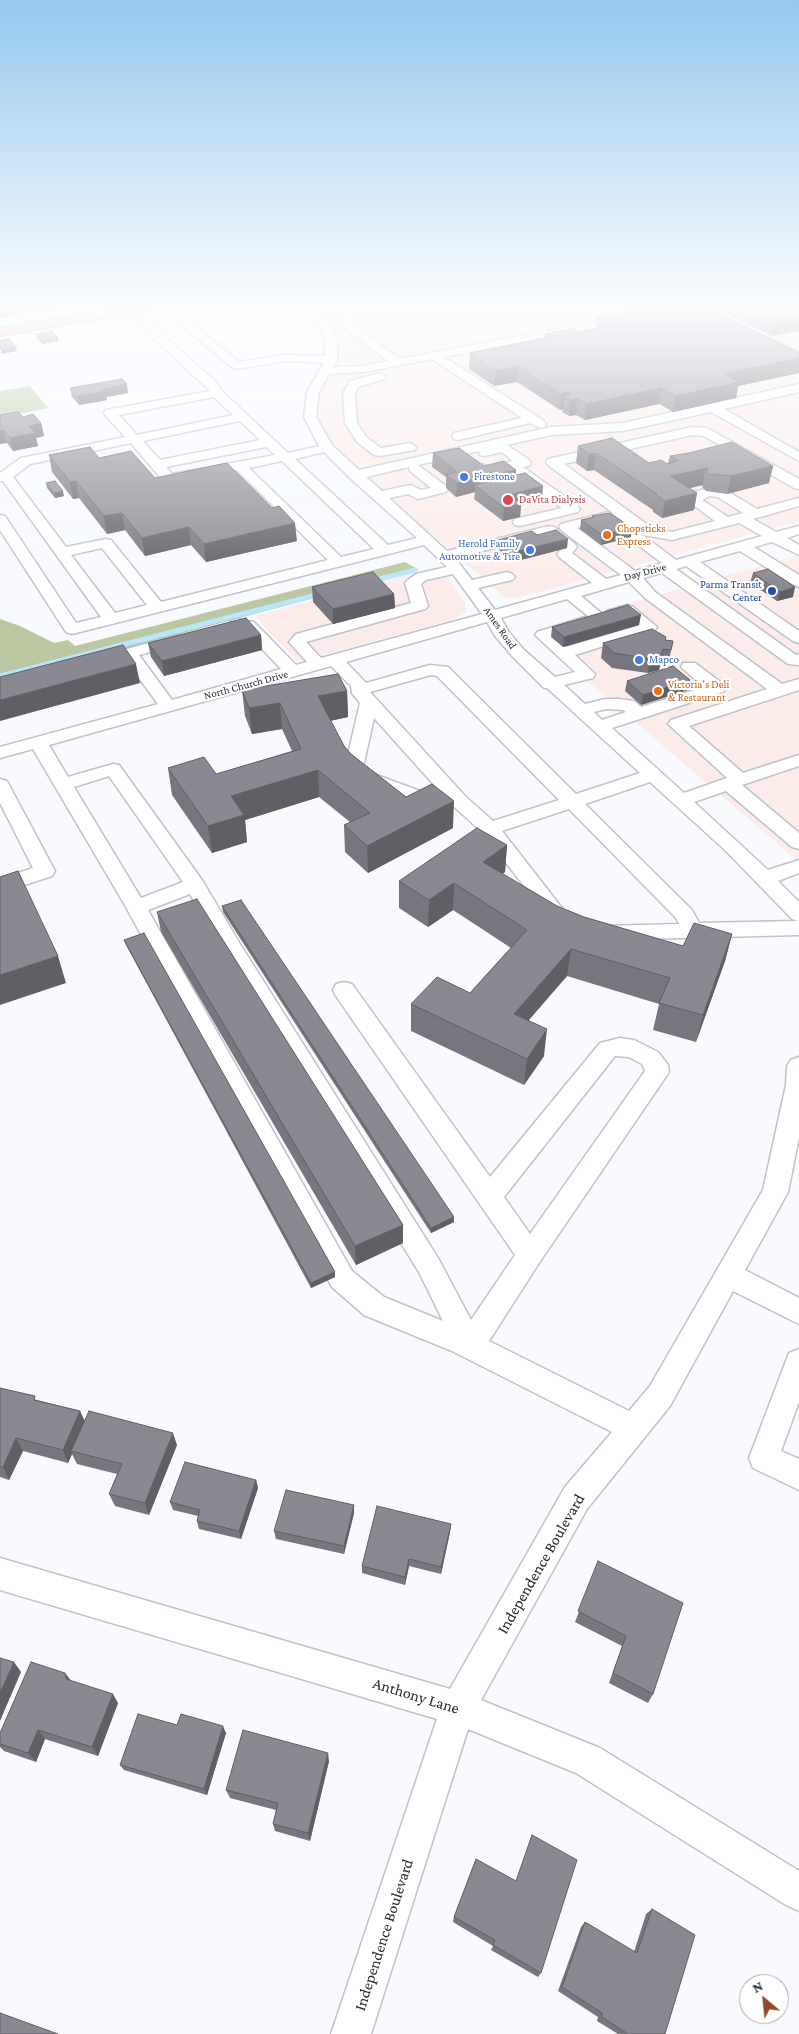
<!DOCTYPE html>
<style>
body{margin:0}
#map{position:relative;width:799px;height:2034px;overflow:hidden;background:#f8fafe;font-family:"Crimson Pro",serif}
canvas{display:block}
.north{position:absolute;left:739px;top:1974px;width:50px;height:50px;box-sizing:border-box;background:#fff;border:1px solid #a9a9ab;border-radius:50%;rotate:332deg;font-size:14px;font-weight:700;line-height:20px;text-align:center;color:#28292d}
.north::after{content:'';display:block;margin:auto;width:18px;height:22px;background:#924b25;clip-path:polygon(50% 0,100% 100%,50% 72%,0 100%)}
</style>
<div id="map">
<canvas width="799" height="2034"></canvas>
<div class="north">N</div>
</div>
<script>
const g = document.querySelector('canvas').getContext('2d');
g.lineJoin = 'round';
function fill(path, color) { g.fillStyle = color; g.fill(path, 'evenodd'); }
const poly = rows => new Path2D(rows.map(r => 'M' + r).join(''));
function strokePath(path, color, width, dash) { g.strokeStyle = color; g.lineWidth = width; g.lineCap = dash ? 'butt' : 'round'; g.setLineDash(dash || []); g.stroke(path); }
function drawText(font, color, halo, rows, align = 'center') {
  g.font = font + ' "Crimson Pro",serif'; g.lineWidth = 4.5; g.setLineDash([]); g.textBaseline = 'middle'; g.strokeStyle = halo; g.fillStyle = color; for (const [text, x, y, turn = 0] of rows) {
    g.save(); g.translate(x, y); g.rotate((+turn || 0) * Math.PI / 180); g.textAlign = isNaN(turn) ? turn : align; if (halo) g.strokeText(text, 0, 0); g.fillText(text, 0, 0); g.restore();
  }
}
fill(poly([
 [312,305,799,305,799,521,517,598,504,597,380,490,346,459,328,439,317,418,316,404,321,389,335,361,339,340,337,331,327,318],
 [799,555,799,862,538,639,539,629],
 [440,566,465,602,466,612,452,620,297,662,255,616]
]), '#fcece9');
fill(poly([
 [322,305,327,305,333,309,356,334,352,337,380,358,385,355,386,359,360,365,345,364,348,345,343,329,331,312]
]), '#e7f2d2');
fill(poly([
 [30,386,48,408,0,418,0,391],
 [405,562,419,570,0,682,0,619,20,626,54,643,68,640,75,646]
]), '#bac7a2');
strokePath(poly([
 [372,581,415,570],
 [0,676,320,594]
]), '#b9e6f8', 5);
const minor = poly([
 [157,305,169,305,239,362,285,355,325,356,325,343,321,327,297,305,308,305,331,326,337,343,337,360,333,367,364,366,388,361,347,330,339,318,340,316,401,305,425,305,420,308,351,320,355,326,400,359,625,316,630,319,625,322,444,357,544,421,546,424,544,427,540,428,530,423,458,440,454,439,452,436,454,433,522,418,432,359,364,372,329,374,319,392,316,417,332,445,359,470,551,427,623,423,799,384,799,392,724,409,799,452,799,461,711,412,623,431,551,435,507,445,529,460,531,463,529,466,523,467,578,506,580,509,578,512,520,526,515,525,513,522,515,519,562,508,514,473,513,469,487,475,475,468,482,464,489,467,513,461,502,452,485,456,480,455,479,451,418,465,446,486,448,489,446,492,418,499,408,494,389,498,447,551,549,526,554,527,575,544,577,547,572,553,606,579,621,575,561,530,559,527,561,524,608,512,613,513,676,560,762,536,739,523,672,540,643,535,548,465,546,462,548,459,692,427,707,428,799,479,799,489,794,488,704,436,692,435,564,464,652,528,672,532,715,521,688,501,691,493,705,489,710,488,727,491,757,509,799,498,799,506,753,519,776,532,799,526,799,534,787,538,799,545,799,555,772,542,754,547,799,575,799,587,794,585,740,551,700,562,799,631,799,643,793,641,686,566,676,569,796,655,799,654,799,665,788,664,662,573,643,578,655,592,782,684,799,679,799,690,689,726,743,773,799,755,799,766,742,785,799,833,799,849,792,847,726,791,694,802,768,870,799,860,799,873,778,881,799,902,799,935,603,940,596,938,592,933,596,928,603,926,679,924,676,918,569,809,502,831,572,921,569,926,562,928,555,926,483,833,452,805,374,718,364,763,361,767,355,768,349,767,346,763,360,703,352,693,351,686,331,666,49,745,68,777,113,764,119,765,202,880,240,944,438,1258,471,1320,515,1255,336,996,333,990,336,984,344,982,352,984,490,1177,600,1043,620,1038,634,1040,658,1052,668,1065,669,1072,665,1078,539,1263,489,1341,629,1411,650,1386,763,1190,786,1085,787,1066,791,1060,799,1057,799,1137,788,1192,745,1270,799,1298,799,1324,733,1291,670,1406,587,1509,481,1700,600,1748,799,1871,799,1911,786,1905,576,1773,468,1729,371,2034,331,2034,437,1719,0,1590,0,1558,450,1689,565,1487,612,1432,452,1351,364,1315,332,1287,126,907,33,749,0,758,0,747,158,704,125,659,99,666,93,664,91,661,93,658,179,635,185,637,187,640,185,643,139,655,172,700,281,669,243,629,231,627,229,624,231,621,237,619,254,622,296,665,307,662,289,642,296,634,411,603,405,583,408,580,416,574,447,567,424,545,72,634,66,632,0,530,0,515,5,516,76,623,101,617,3,481,0,481,0,473,21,458,125,437,106,416,104,413,106,410,210,391,125,312,124,310,125,308,133,308,215,381,224,393,288,453,319,446,304,417,307,392,324,363,285,361,237,369,233,368,157,305],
 [214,397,233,415,137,435,119,415,214,397],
 [240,421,260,440,160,460,143,441,240,421],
 [131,443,164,482,169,483,237,470,328,560,161,602,111,540,106,539,66,547,13,477,30,464,131,443],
 [266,447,275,455,172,474,166,467,266,447],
 [324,452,350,478,417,538,388,545,295,459,324,452],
 [282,461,374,549,341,557,249,468,282,461],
 [409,467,410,471,431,488,421,490,411,485,382,491,366,477,409,467],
 [710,496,718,497,743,513,728,517,702,500,710,496],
 [606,521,662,563,635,571,577,528,606,521],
 [546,535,562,548,557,554,559,557,592,583,495,610,478,588,512,580,515,577,512,574,507,572,472,580,455,558,546,535],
 [102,548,147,605,115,613,71,555,102,548],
 [453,574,482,614,321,658,306,642,425,609,428,606,421,584,426,580,453,574],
 [629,582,645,598,767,689,671,720,668,724,727,778,684,793,612,728,723,692,725,688,723,684,695,663,683,663,681,667,704,687,641,707,634,701,618,699,605,699,585,704,564,685,593,678,595,674,575,655,655,630,657,627,633,607,627,605,607,611,605,614,607,617,613,619,624,616,637,626,566,647,554,637,605,621,607,618,581,596,629,582],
 [567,599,588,616,537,632,535,635,575,672,555,677,524,650,508,631,501,618,567,599],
 [487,622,495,636,512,656,544,688,547,688,640,773,576,794,448,667,430,665,366,683,346,662,487,622],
 [431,675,437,676,559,800,493,821,466,797,370,692,431,675],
 [606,709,623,710,626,712,602,720,594,712,606,709],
 [109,776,183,882,141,898,74,787,109,776],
 [650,782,726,851,792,919,798,921,699,923,692,910,585,804,650,782],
 [190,894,223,953,420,1274,443,1321,384,1297,352,1271,148,910,190,894],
 [615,1056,629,1057,642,1064,645,1071,530,1234,504,1197,615,1056],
 [380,373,384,375,386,377,384,379,358,387,355,394,357,423,366,437,381,448,410,443,416,447,415,450,379,456,374,455,357,442,345,423,343,394,349,382,357,379,380,373],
 [366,771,447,801,449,805,447,809,440,811,433,809,359,781,357,777,359,773,366,771],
 [0,779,7,781,9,785,55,871,52,876,0,893,0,879,33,868,0,803,0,779],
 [799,1349,799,1402,781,1451,799,1459,799,1490,753,1468,749,1458,789,1353,799,1349]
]);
const major = poly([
 [135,305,164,305,158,309,0,336,0,328,135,305]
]);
strokePath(minor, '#bec3cb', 3);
strokePath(major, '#af5d74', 2);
strokePath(poly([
 [711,309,729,305]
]), '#b0b2b6', 2, [1, 1]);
fill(minor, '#fff');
fill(major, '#faafc2');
fill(poly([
 [7,305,38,305,39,311,12,314,8,310,10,316],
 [39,305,67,305,68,307,44,311],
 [722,305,799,305,772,336,721,311],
 [597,318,799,352,799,373,738,386,736,398,673,412,659,404,585,420,576,415,569,416,562,412,563,409,560,410,517,382,494,386,469,369,470,353,545,338,545,334,578,332,596,328],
 [36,334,58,341,42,344,37,338],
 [70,388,128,393,106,397,107,400,79,405,72,397],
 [0,415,23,417,41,423,44,436,36,438,38,446,13,451,7,443],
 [578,446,649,463,668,463,670,456,773,466,769,483,727,494,706,491,702,487,703,485,690,488,697,493,694,510,662,518,653,512,653,510,594,470,587,471,576,463],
 [433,453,484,466,516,470,515,475,542,500,521,505,520,517,503,521,474,499,475,492,456,497,446,488,446,477,432,467],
 [49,455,99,458,155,478,297,541,206,562,191,545,145,556,125,530,107,534,79,498,73,499,52,472],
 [46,483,64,496,55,498,47,488],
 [592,516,631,537,601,545,580,529,581,520,592,517],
 [498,540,567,548,513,562,498,549],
 [753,573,793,597,777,601,750,583],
 [312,587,394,594,395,608,333,624,313,602],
 [639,625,563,647,551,637,552,627],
 [261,635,262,650,164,676,151,657,148,643],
 [666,640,673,641,668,665,660,664,659,670,648,673,612,668,601,658,603,643],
 [627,681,688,690,641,705,625,691],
 [242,690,347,691,348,717,330,721,344,746,351,754,406,797,453,828,368,873,345,852,344,825,350,822,319,797,245,820,247,842,212,853,172,795,168,768,216,774,292,751,282,729,252,734,245,716],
 [507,845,505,872,502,874,557,906,584,917,683,946,732,934,725,961,696,1042,653,1030,659,1004,567,976,529,1020,544,1056,524,1085,411,1031,411,1004,470,993,511,948,453,910,428,927,399,908,399,881],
 [222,906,454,1217,454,1222,431,1233,223,912],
 [157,912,403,1243,356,1265,161,932],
 [124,940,335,1277,311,1288,126,945],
 [0,1388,37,1400,80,1411,85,1421,177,1445,149,1515,115,1506,109,1494,117,1474,77,1464,72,1454,68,1463,23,1451,9,1480,0,1477],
 [256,1480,258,1488,241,1539,199,1529,197,1521,198,1516,173,1510,170,1502],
 [354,1505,354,1513,344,1554,276,1539,274,1531],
 [451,1524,450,1532,441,1574,409,1566,405,1585,362,1573,362,1566],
 [598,1561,653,1694,648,1703,609,1683,622,1646,575,1622],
 [65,1673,71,1681,118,1703,98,1756,45,1739,36,1762,4,1751,0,1747,0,1733],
 [177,1725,226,1733,207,1795,124,1770,120,1765],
 [329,1761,310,1841,275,1831,273,1824,276,1810,230,1798,226,1790],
 [476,1859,541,1973,538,1977,491,1950,493,1946,453,1922,454,1917],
 [652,1909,665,2034,618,2034,597,2021,598,2017,558,1991,581,1927,585,1922,634,1952,646,1914]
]), '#77757d');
fill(poly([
 [20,305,38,305,39,311,12,314,11,306],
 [42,305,67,305,68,307,44,311],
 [8,309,10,316,0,318,0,310],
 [799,316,799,331,772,336,775,321],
 [58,337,58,341,42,344,42,340],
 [16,347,17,351,2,354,1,350],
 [799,358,799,373,738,386,736,398,673,412,675,396,725,374],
 [518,366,517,382,494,386,495,371],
 [127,384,128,393,106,397,107,400,79,405,77,396,103,389],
 [662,388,659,404,585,420,586,404],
 [567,392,567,398,564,396,563,409,560,410,561,394],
 [577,398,576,415,569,416,570,400],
 [41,423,44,436,36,438,38,446,13,451,10,438,29,426],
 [4,430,7,443,0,444,0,431],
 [596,453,594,470,587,471,589,454],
 [773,466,769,483,727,494,731,476],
 [707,468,706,471,705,470,703,485,667,493,670,476],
 [516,470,515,483,475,485,475,492,456,497,457,483],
 [76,481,79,498,73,499,70,482],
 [543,486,542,500,521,505,520,517,503,521,504,508,509,495],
 [63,491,64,496,55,498,54,493],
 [697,493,694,510,662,518,665,501],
 [122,513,125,530,107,534,104,516],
 [295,523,297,541,206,562,204,544],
 [189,527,191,545,145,556,142,538],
 [632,528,631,537,601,545,602,535],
 [568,539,567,548,513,562,514,552],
 [795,587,793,597,777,601,780,592],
 [394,594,395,608,333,624,333,609],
 [641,615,639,625,563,647,564,637],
 [261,635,262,650,164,676,162,661],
 [663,649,659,670,648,673,650,659],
 [136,664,140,683,0,721,0,700],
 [690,680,688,690,641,705,643,695],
 [347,691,348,717,320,723,318,696],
 [280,703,282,729,252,734,249,708],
 [318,770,319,797,245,820,247,842,212,853,208,826,231,796],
 [454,801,453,828,368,873,367,846],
 [507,845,505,872,481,889,483,862],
 [454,883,453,910,428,927,429,900],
 [732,934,725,961,696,1042,703,1015],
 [571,949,567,976,511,1040,514,1014],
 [58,956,66,983,0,1005,0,975],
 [547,1029,544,1056,524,1085,527,1059],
 [454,1217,454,1222,431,1233,431,1228],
 [403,1225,403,1243,356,1265,355,1246],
 [335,1272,335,1277,311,1288,311,1283],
 [80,1411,85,1424,71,1451,72,1454,68,1463,63,1450],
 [173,1433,177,1445,149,1515,145,1503],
 [16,1438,23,1451,9,1480,3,1467],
 [256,1480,258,1488,241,1539,239,1531],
 [354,1505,354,1513,344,1554,344,1546],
 [451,1524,450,1532,441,1574,441,1567],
 [409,1559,409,1566,405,1585,405,1577],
 [14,1662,21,1672,0,1721,0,1693],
 [65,1673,72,1682,66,1679],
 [113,1694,118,1703,98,1756,92,1747],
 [223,1726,226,1733,207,1795,204,1789],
 [38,1730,45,1739,36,1762,28,1753],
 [328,1753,329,1761,310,1841,308,1833]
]), '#615f66');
const building = poly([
 [0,305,5,305,8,309,0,310,0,305],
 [659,305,667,305,668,306,673,305,702,305,799,352,799,358,725,374,739,382,675,396,662,388,586,404,577,398,570,400,564,396,571,394,567,392,561,394,518,366,495,371,470,353,550,337,545,334,573,328,578,332,611,325,597,318,659,305],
 [742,305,799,305,799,316,775,321,742,305],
 [52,331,58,337,42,340,36,334,52,331],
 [9,339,16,347,1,350,0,348,0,340,9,339],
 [122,379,127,384,103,389,105,391,77,396,70,388,122,379],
 [18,412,23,417,33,414,41,423,29,426,35,433,10,438,4,430,0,431,0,415,18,412],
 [612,438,649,463,661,460,667,464,678,461,670,456,689,453,732,442,773,466,731,476,709,474,705,470,708,470,707,468,670,476,697,493,665,501,655,494,657,494,596,453,589,454,578,446,612,438],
 [90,447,99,458,131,451,155,478,227,463,272,508,279,506,295,523,204,544,189,527,142,538,122,513,104,516,76,481,70,482,49,455,90,447],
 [459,448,484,466,504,461,516,470,457,483,446,475,457,472,433,453,459,448],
 [525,473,543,486,509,495,521,504,504,508,475,485,525,473],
 [55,481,63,491,54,493,46,483,55,481],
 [610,513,632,528,602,535,581,520,594,517,592,516,610,513],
 [556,530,568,539,514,552,498,540,532,531,537,535,556,530],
 [768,569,795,587,780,592,753,573,768,569],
 [373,572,394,594,333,609,312,587,373,572],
 [628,605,641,615,564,637,552,627,628,605],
 [246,618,261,635,162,661,148,643,246,618],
 [652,629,666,637,665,640,673,641,671,650,663,649,661,656,650,659,614,653,603,643,652,629],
 [123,645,136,664,0,700,0,677,123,645],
 [673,666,690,680,643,695,627,681,673,666],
 [338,674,347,691,318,696,344,746,351,754,406,797,432,784,454,801,367,846,344,825,370,813,318,770,231,796,244,815,208,826,168,768,204,757,216,774,301,749,280,703,249,708,242,690,338,674],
 [477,828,507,845,483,862,557,906,584,917,683,946,694,923,732,934,703,1015,659,1003,670,978,571,949,514,1014,547,1029,527,1059,411,1004,437,977,470,993,527,930,454,883,429,900,399,881,477,828],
 [18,871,58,956,0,975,0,877,18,871],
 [197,899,403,1225,355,1246,157,912,197,899],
 [241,900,454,1217,431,1228,222,906,241,900],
 [144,933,335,1272,311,1283,124,940,144,933],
 [0,1388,35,1396,34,1400,80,1411,63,1450,16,1438,3,1467,0,1467,0,1388],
 [89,1411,173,1433,145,1503,109,1494,122,1464,71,1451,89,1411],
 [185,1462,256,1480,239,1531,197,1521,200,1510,170,1502,185,1462],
 [286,1490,354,1505,344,1546,274,1531,286,1490],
 [377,1506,451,1524,441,1567,409,1559,405,1577,362,1566,377,1506],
 [598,1561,683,1603,653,1694,613,1673,626,1636,578,1611,598,1561],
 [0,1658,14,1662,0,1693,0,1658],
 [31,1662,65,1673,66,1679,113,1694,92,1747,38,1730,28,1753,0,1744,0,1733,31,1662],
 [138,1714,177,1725,181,1714,223,1726,204,1789,120,1765,138,1714],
 [243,1730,328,1753,308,1833,273,1824,278,1803,226,1790,243,1730],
 [532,1835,577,1860,541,1973,493,1945,495,1940,454,1917,476,1859,516,1881,532,1835],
 [652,1909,695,1935,665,2034,628,2034,602,2017,602,2013,562,1987,585,1922,637,1953,652,1909],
 [0,2013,58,2034,0,2034,0,2013]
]);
fill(building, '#8a8891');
strokePath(building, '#615f66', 1);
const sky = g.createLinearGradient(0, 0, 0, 590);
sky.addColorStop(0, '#95c8ee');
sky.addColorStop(0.52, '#fcfdff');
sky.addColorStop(1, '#fcfdff00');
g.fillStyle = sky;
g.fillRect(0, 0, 799, 590);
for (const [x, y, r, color] of [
 [464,477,5,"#3f7fe0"],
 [508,500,6,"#e0444e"],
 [607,535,5,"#e8710a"],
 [530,550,5,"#3f7fe0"],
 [772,591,5,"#1a4fb4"],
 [639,660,5,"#3f7fe0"],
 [658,691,5,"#e8710a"]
]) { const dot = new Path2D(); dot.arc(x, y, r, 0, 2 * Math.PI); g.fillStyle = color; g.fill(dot); strokePath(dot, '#fff', 2); }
drawText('11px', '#366cbe', '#fff', [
 ["Firestone",474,477],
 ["Herold Family",520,544,"right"],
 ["Automotive & Tire",520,557,"right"],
 ["Mapco",649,660]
], 'left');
drawText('11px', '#be3a42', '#fff', [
 ["DaVita Dialysis",519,500]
], 'left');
drawText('11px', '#c56008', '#fff', [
 ["Chopsticks",617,529],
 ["Express",617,542],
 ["Victoria's Deli",668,685],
 ["& Restaurant",668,698]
], 'left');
drawText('11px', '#28292d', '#fff', [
 ["Day Drive",645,572,-15],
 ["Ames Road",500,628,55],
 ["North Church Drive",246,685,-15]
]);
drawText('11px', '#164399', '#fff', [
 ["Parma Transit",762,585],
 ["Center",762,598]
], 'right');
drawText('16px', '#28292d', '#fff', [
 ["Independence Boulevard",541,1564,-60],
 ["Anthony Lane",416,1696,17],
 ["Independence Boulevard",384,1935,-72]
]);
</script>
